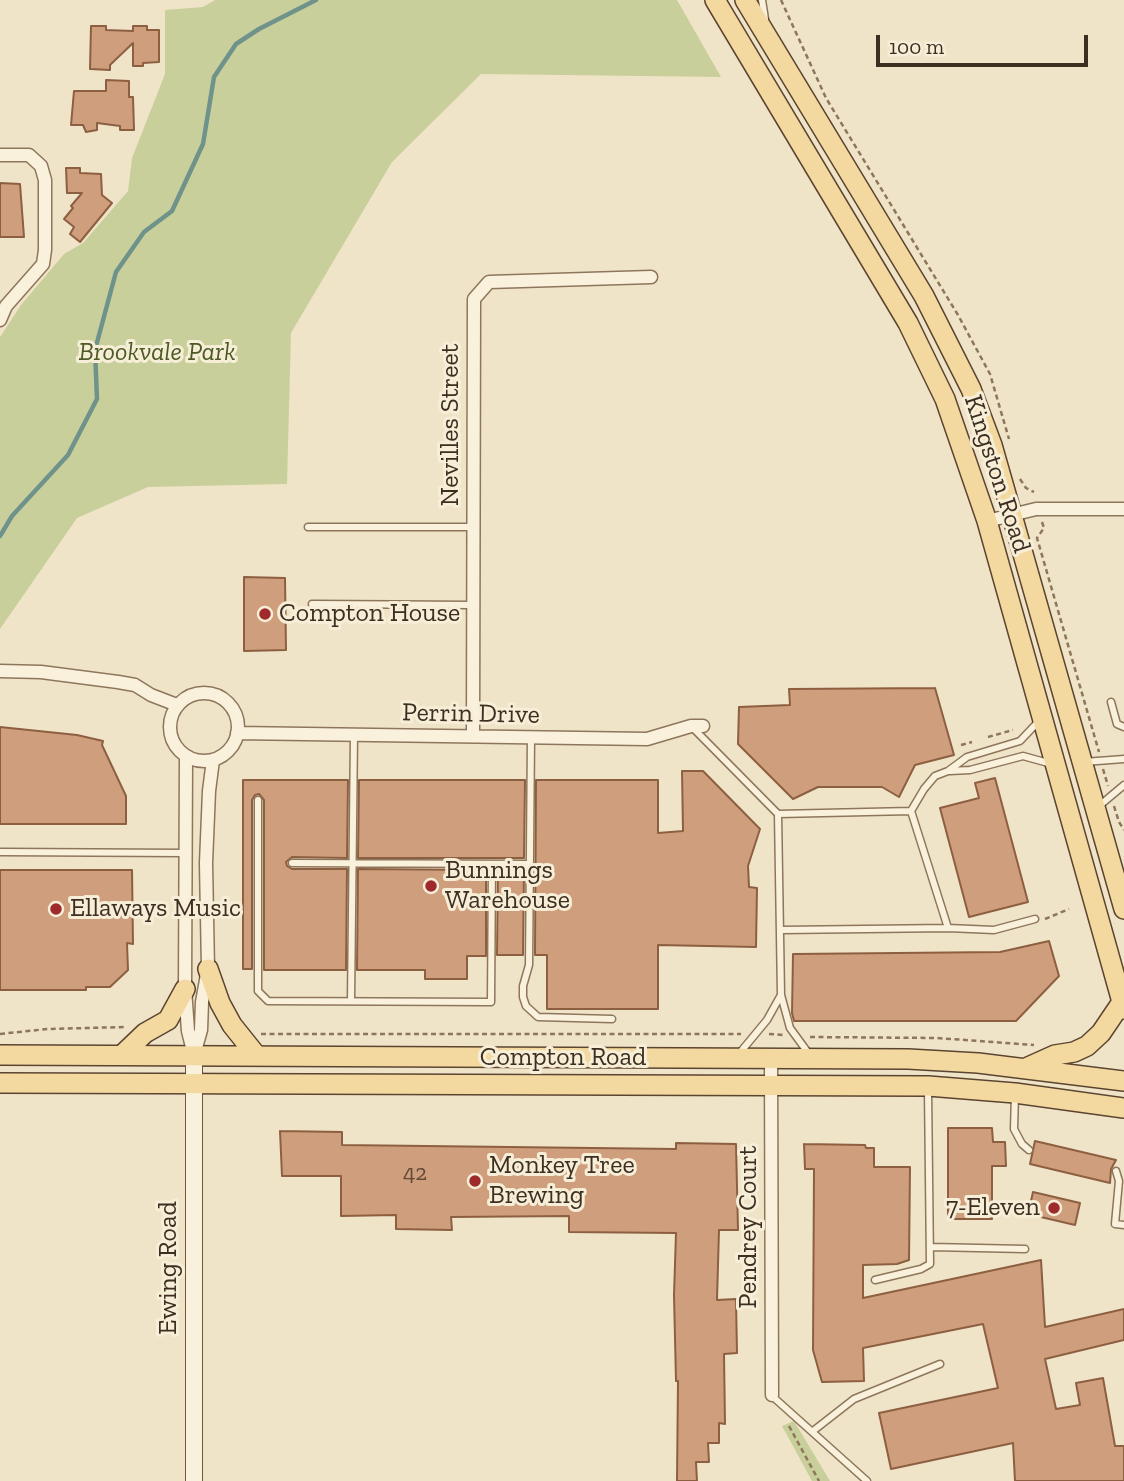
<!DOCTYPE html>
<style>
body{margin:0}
#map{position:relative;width:1124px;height:1481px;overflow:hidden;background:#f0e4c8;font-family:"Zilla Slab",serif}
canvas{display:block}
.scale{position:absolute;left:876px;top:35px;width:212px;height:32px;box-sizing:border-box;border:4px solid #3d2e20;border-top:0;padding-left:9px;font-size:21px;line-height:24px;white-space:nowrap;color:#3d2e20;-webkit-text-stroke:5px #f7eed8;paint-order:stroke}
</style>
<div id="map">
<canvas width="1124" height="1481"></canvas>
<div class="scale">100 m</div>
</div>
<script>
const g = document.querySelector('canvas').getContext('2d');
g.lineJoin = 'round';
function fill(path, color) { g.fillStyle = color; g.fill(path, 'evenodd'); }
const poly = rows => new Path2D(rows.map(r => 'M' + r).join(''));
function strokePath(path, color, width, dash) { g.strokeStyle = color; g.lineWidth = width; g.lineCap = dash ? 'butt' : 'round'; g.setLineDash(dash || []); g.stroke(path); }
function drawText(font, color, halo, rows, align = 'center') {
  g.font = font + ' "Zilla Slab",serif'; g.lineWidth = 6; g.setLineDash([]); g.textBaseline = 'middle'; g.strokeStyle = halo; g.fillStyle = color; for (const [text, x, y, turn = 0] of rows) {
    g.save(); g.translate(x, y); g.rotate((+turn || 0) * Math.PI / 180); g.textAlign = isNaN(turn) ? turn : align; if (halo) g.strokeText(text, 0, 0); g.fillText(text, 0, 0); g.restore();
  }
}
fill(poly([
 [215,0,677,0,721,77,481,74,392,162,291,333,287,484,148,487,77,518,0,629,0,337,21,305,64,254,83,243,128,191,132,158,165,74,165,10,203,7],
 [794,1421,830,1481,812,1481,782,1426]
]), '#c9cf9b');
strokePath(poly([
 [0,536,12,516,68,455,97,399,95,350,116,272,144,232,172,211,203,144,214,77,236,44,259,29,316,0]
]), '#6f938a', 4.5);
const building = poly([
 [91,26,106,26,106,30,133,31,133,26,147,26,147,30,159,30,159,62,143,63,143,66,133,66,133,43,110,65,110,70,90,69,91,26],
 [106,80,129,81,129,97,133,97,134,130,120,130,120,126,97,123,97,130,86,132,83,125,71,125,74,91,106,91,106,80],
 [66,168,80,168,80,173,101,174,102,195,112,203,80,242,70,234,74,227,64,219,73,208,71,206,82,193,67,193,66,168],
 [0,183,20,184,24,237,0,237,0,183],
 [244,577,285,578,286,650,244,651,244,577],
 [935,688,954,755,915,765,899,797,882,787,818,787,793,799,738,744,739,707,790,705,789,689,935,688],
 [0,727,77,735,103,741,102,745,126,796,126,824,0,824,0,727],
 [682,771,703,771,760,829,748,866,749,887,757,888,756,947,658,945,658,1009,547,1009,547,955,535,955,536,780,658,780,658,833,683,831,682,771],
 [995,778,1028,902,969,917,940,808,979,798,975,783,995,778],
 [243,780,348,780,347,858,292,857,286,862,287,866,292,869,347,869,346,970,264,970,264,800,259,794,255,795,252,800,252,969,243,969,243,780],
 [359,780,525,780,524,858,358,858,359,780],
 [358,869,486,870,486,956,467,956,467,979,425,979,425,970,357,970,358,869],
 [0,870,132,870,133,944,127,943,128,970,110,987,86,987,86,990,0,990,0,870],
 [498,870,524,870,523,955,497,955,498,870],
 [1049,941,1059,976,1016,1021,794,1021,792,1013,793,954,1000,952,1049,941],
 [948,1128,992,1128,993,1142,1005,1142,1006,1166,992,1166,992,1219,948,1219,948,1128],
 [280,1131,342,1132,342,1145,676,1149,676,1143,736,1144,738,1230,719,1230,717,1300,736,1299,737,1353,724,1354,725,1424,719,1423,719,1443,708,1443,709,1462,696,1462,697,1481,677,1481,678,1381,676,1381,674,1295,676,1233,569,1232,569,1216,451,1217,452,1230,396,1229,396,1215,341,1216,341,1176,282,1176,280,1131],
 [1035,1141,1116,1160,1111,1169,1110,1183,1030,1164,1035,1141],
 [804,1144,865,1145,866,1148,874,1148,874,1167,910,1167,909,1260,897,1264,863,1265,863,1298,1041,1260,1045,1327,1124,1309,1124,1340,1045,1359,1056,1409,1080,1405,1076,1383,1103,1378,1115,1446,1124,1446,1124,1481,1015,1481,1013,1443,891,1469,879,1413,998,1388,983,1324,863,1348,864,1381,822,1382,813,1350,814,1169,805,1169,804,1144],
 [1033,1192,1080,1203,1075,1225,1028,1214,1033,1192]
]);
fill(building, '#cf9f7d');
strokePath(building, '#8d5f41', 2);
const lane = poly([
 [762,0,765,19],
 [308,527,473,527],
 [312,604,474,605],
 [1111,702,1117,724,1124,727],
 [693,728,778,814],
 [531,737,529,965,523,986,523,997,526,1006,538,1017,612,1019],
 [1084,762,1124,759],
 [950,771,970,770,1023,756,1052,764],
 [258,800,258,991,268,1001,491,1002,492,864],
 [1099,806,1124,785],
 [0,852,186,853],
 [292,863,529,864],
 [948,928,911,811,924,789,935,776,948,771,967,757,1020,741,1038,722],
 [782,930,948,928,994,930,1035,919],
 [351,1001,354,735],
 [809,1054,790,1028,781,995,778,814,911,811],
 [738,1055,767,1020,781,995],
 [1015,1095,1014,1129,1022,1144,1029,1150],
 [1116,1171,1119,1181,1115,1224,1124,1225],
 [931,1247,1025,1249],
 [875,1280,921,1269,930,1264,928,1089],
 [772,1396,867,1481],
 [813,1431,854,1399,940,1364]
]);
const street = poly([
 [0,155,29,155,41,166,45,180,45,250,43,264,6,306,0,320],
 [987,521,1036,509,1124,509],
 [0,671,41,672,118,682,135,685,151,695,177,705],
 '170 727a34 34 0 1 1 68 0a34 34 0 1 1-68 0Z',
 [237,733,647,739,691,726,703,726],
 [473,736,474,299,489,282,651,277],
 [186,756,185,989,188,1031,194,1055],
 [194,1055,201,1030,202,1002,208,969,206,863,209,791,213,760],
 [771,1058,772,1395]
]);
const secondary = poly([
 [194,1481,194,1055]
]);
const primary = poly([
 [715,0,908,323,945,399,987,521,1124,1009],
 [745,0,924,296,971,389,992,445,1124,909],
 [208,969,220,1003,232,1025,256,1055],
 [0,1055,908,1059,978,1063,1124,1081],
 [122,1055,145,1033,168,1020,185,989],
 [1026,1068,1055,1055,1074,1052,1087,1046,1101,1033,1122,1002],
 [0,1083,928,1086,1015,1093,1124,1108]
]);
strokePath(lane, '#8d765c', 9);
strokePath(street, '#8d765c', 15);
strokePath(secondary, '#6f573f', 18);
strokePath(primary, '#5b4430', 22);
strokePath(poly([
 [781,0,826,98,958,315,990,374,1009,439],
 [1020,479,1026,488,1034,492],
 [1042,522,1044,528,1037,538,1099,752],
 [988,737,1013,730],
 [961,745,972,742],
 [1103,769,1108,786],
 [1114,806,1119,822,1124,830],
 [1045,919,1069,909],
 [0,1034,47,1029,126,1027],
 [261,1034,741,1034],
 [769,1034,783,1035],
 [810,1037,937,1038,1034,1045],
 [789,1426,819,1481]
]), '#8d765c', 2.5, [5, 3.5]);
strokePath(lane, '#faf1dc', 6);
strokePath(street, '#faf1dc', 12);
strokePath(secondary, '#faf1dc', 16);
strokePath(primary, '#f3d9a0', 19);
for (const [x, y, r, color] of [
 [265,614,7,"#9e2a2b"],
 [431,886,7,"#9e2a2b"],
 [56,909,7,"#9e2a2b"],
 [475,1181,7,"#9e2a2b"],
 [1054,1208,7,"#9e2a2b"]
]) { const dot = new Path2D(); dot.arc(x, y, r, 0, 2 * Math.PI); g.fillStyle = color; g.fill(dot); strokePath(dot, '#f7eed8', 2.5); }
drawText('23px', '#624a37', null, [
 ["42",415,1173]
]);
drawText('italic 26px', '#4d5a26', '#f7eed8', [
 ["Brookvale Park",157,353]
]);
drawText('26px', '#3d2e20', '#f7eed8', [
 ["Nevilles Street",451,425,-90],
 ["Kingston Road",997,474,72],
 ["Perrin Drive",471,714,1],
 ["Compton Road",563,1058],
 ["Pendrey Court",749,1227,-90],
 ["Ewing Road",169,1268,-90]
]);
drawText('26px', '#3d2e20', '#f7eed8', [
 ["Compton House",279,614],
 ["Bunnings",445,871],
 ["Warehouse",445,901],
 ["Ellaways Music",70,909],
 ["Monkey Tree",489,1166],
 ["Brewing",489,1196],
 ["7-Eleven",1040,1208,"right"]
], 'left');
</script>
